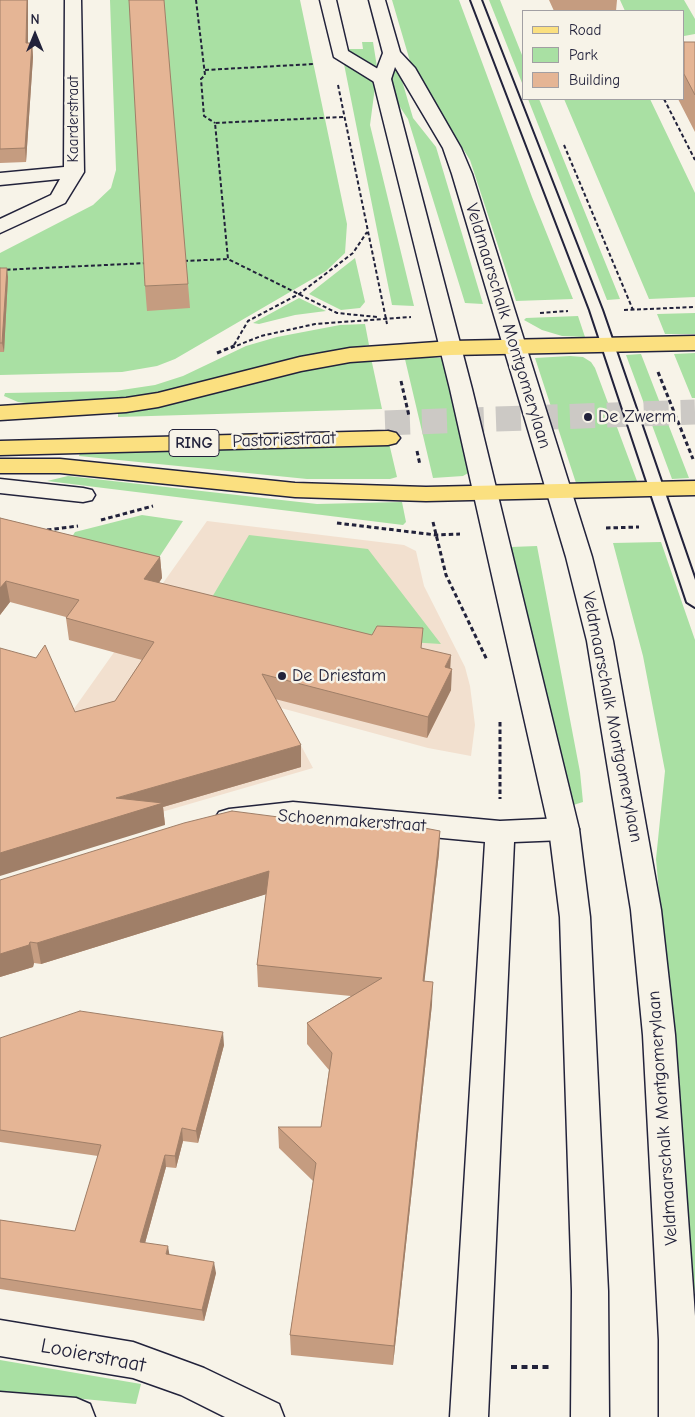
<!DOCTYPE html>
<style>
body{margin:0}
#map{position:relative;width:695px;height:1417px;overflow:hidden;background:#f7f3e8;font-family:"Comic Neue",sans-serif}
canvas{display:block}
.legend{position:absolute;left:522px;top:10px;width:162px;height:90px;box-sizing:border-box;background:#f7f3e8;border:1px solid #a29fa3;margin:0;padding:6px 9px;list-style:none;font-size:15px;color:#22223b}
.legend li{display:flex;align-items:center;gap:10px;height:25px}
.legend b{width:25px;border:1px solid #a29fa3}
.north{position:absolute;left:10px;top:10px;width:50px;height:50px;-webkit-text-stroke:4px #f7f3e8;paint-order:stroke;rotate:0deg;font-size:14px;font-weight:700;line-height:20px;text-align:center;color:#22223b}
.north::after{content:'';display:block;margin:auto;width:18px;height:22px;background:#22223b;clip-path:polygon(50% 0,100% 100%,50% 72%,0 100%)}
</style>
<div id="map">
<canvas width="695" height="1417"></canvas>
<ul class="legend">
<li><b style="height:6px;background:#fbe080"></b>Road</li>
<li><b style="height:14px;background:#a9e0a3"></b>Park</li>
<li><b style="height:14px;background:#e5b595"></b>Building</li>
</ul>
<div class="north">N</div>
</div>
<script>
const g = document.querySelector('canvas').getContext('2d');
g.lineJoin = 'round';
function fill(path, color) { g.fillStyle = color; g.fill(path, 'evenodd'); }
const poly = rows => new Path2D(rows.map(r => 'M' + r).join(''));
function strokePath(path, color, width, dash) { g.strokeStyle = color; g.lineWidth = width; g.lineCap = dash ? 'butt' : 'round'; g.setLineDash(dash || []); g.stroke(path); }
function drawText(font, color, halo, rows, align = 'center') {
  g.font = font + ' "Comic Neue",sans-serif'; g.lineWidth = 5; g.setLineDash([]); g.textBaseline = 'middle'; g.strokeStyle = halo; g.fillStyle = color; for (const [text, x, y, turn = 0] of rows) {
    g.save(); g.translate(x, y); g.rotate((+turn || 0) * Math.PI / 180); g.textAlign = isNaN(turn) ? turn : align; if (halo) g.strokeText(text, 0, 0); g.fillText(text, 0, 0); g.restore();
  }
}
fill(poly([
 [207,521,404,545,416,551,424,586,465,667,470,686,475,725,471,756,428,748,281,708,313,768,124,823,71,713]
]), '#f2e0cf');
fill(poly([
 [110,0,300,0,347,224,345,253,326,271,175,359,157,366,122,372,0,375,0,253,93,205,111,188,116,170],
 [392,0,459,0,532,197,573,299,516,301,470,160,412,68],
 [489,0,500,0,524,60,524,88],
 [620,0,684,0,695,19,695,34,684,36,684,11,625,11],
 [362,42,373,42,377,67,371,67,353,57,347,49,363,49],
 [344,64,371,80,375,87,370,125,414,306,392,305],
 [393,66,398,67,413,118,436,147,483,304,465,303,408,119,392,95],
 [528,99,539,99,620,299,607,300],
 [564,99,650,99,695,193,695,297,649,299],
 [355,258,365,302,360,308,341,310,309,294],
 [299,298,326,311,295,315,259,324,253,323],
 [695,313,695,334,665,334,657,314],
 [578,316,585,337,562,336,542,330,524,320,526,318],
 [365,324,369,345,281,361,156,394,110,401,43,405,18,402,4,396,5,393,115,391,155,385,183,376,246,346,277,337,340,325],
 [695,353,695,398,692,398,674,354],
 [641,354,689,478,672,479,626,355],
 [404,355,442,358,470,472,463,476,433,478],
 [570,356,583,357,591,362,595,368,637,481,576,483,535,358],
 [371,358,382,409,118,417,118,413,148,409,200,397,270,376],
 [389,443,397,477,390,479,307,479,79,456,80,453],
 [68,476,317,504,402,502,406,522,403,525,47,481],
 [142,515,183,521,156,562,69,542,75,532],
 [249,535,368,549,441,644,312,636,205,609],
 [661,542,695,640,695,1299,656,859,665,771,643,656,613,543],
 [537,546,580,772,583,802,570,806,527,632,511,547],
 [0,1360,141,1384,136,1404,0,1391]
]), '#a9e0a3');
strokePath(poly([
 [385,423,695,412]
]), '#ccc9c5', 25, [25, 12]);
const lane = poly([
 [471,0,481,0,602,310,695,580,695,607,687,602,590,310,471,0]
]);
const street = poly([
 [65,0,81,0,84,172,65,203,0,233,0,219,51,195,60,179,0,185,0,173,64,167,65,0],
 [320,0,336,0,348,51,388,75,391,79,388,83,376,83,334,57,320,0],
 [0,479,83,488,92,490,95,495,92,500,83,502,0,493,0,479],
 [293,802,500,821,564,818,574,821,579,829,574,837,564,840,514,842,488,1417,450,1417,485,842,293,824,229,831,219,828,214,820,219,812,229,809,293,802],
 [0,1320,133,1342,204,1368,279,1404,284,1417,225,1417,181,1395,133,1378,0,1356,0,1320],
 [0,1392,76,1398,90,1404,95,1417,0,1417,0,1392]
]);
const secondary = poly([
 [369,0,385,0,400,52,415,68,461,148,472,174,592,557,613,641,661,910,675,1035,695,1316,695,1417,659,1417,659,1340,643,1035,631,910,587,641,566,557,452,174,443,148,395,67,391,79,472,389,579,829,590,917,608,1291,609,1417,571,1417,572,1291,560,917,549,829,450,389,373,79,383,53,369,0]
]);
const primary = poly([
 [695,336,695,350,451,355,350,362,301,371,158,407,126,412,0,420,0,406,126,398,158,393,300,357,350,348,451,341,695,336],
 [388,431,396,433,400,438,396,443,388,445,0,455,0,441,388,431],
 [0,459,60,459,295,483,426,487,695,481,695,495,426,501,295,497,60,473,0,473,0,459]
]);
strokePath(lane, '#22223b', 4);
strokePath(street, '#22223b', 3);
strokePath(secondary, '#22223b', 3);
strokePath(primary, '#22223b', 3);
strokePath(poly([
 [196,0,205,75,201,79,204,116,215,123],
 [205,70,314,64],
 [338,85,387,324],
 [664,99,695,160],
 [343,117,215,123,228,259,337,313,377,317],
 [564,145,633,310],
 [184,261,228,259],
 [0,270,148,263],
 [624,310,695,307],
 [540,313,568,311],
 [234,345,248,321,299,294,353,253,367,232],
 [231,348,261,336,315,324,411,317]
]), '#22223b', 2, [4, 2.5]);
strokePath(poly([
 [217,353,234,346],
 [658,372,693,459],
 [401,381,409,416],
 [417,451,420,465],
 [101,520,153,506],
 [433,522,446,575,487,660],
 [337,523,436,535,460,534],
 [606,528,639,527],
 [47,530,78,526],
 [500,722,500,799]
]), '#22223b', 3, [4.5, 3]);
strokePath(poly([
 [511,1367,550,1367]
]), '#22223b', 4, [6, 4.5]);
fill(lane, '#f7f3e8');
fill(street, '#f7f3e8');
fill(secondary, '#f7f3e8');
fill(primary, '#fbe080');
fill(poly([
 [0,0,28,0,28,43,32,43,33,57,26,162,0,163],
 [549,0,617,0,616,11,554,11],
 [684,42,695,42,695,132,678,99,684,99],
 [0,268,8,277,4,352,0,352],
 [188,284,190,308,147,311,145,286],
 [0,518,160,557,162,578,159,583,422,648,450,668,451,690,427,738,275,699,301,745,301,767,163,807,165,825,75,712,115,701,142,660,69,640,66,618,66,617,10,602,0,615],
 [348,826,440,831,439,853,424,982,432,1004,393,1365,291,1355,290,1335,313,1181,279,1148,278,1127,321,1127,329,1070,307,1044,307,1023,351,996,258,987,257,965,266,894,41,964,34,963,33,967,0,977,0,880],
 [0,1038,224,1045,198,1143,183,1141,176,1168,166,1167,145,1243,169,1255,216,1273,204,1321,0,1289,0,1220,75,1231,98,1156,0,1142]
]), '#c59c80');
fill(poly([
 [27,0,28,0,28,57,26,43],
 [32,43,33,57,26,162,25,148],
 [7,268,8,277,4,352,2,343],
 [160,557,162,578,146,601,144,579],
 [6,581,10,602,0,615,0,588],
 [451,655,450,673,452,669,451,690,427,738,428,717,445,667],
 [301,745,301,767,163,807,165,825,0,876,0,853,116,798],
 [440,831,439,853,422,1003,423,981],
 [269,871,270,893,41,964,37,943],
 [30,942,34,963,33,967,0,977,0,954],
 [433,982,432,1004,393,1365,394,1346],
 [223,1032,224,1045,198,1143,196,1131],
 [182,1128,183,1141,176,1168,175,1156],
 [165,1155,166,1167,142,1254,140,1242],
 [168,1246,170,1258,166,1254],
 [214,1262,216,1273,204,1321,202,1310]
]), '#a07f68');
const building = poly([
 [0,0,27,0,26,43,32,43,25,148,0,149,0,0],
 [129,0,164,0,188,284,145,286,129,0],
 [684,42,695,42,695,95,684,74,684,42],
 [0,268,7,268,2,343,0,343,0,268],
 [0,518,160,557,144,579,372,635,377,626,423,628,421,648,451,655,445,667,452,669,428,717,262,674,301,745,116,798,163,803,0,853,0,648,36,658,45,645,75,712,115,701,154,642,66,618,79,600,6,581,0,588,0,518],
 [232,811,348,826,414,826,440,831,423,981,433,982,394,1346,290,1335,316,1163,278,1127,321,1127,332,1053,307,1023,382,978,257,965,269,871,37,943,30,942,29,945,0,954,0,880,184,823,232,811],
 [80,1011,223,1032,196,1131,182,1128,175,1156,165,1155,140,1242,168,1246,166,1254,214,1262,202,1310,0,1278,0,1220,75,1231,101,1145,0,1130,0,1038,80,1011]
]);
fill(building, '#e5b595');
strokePath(building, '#a07f68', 1);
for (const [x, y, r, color] of [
 [588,417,5,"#22223b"],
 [282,676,5,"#22223b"]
]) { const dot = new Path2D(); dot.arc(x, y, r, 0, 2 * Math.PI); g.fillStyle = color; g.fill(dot); strokePath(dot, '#f7f3e8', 2); }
drawText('15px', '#22223b', '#f7f3e8', [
 ["Kaarderstraat",74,119,-90]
]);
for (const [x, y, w] of [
 [194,443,50]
]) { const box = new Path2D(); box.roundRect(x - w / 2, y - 13.5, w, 27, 4); g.fillStyle = '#f7f3e8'; g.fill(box); strokePath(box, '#22223b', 1); }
drawText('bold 16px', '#22223b', null, [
 ["RING",194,443]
]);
drawText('18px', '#22223b', '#f7f3e8', [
 ["Veldmaarschalk Montgomerylaan",508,326,73],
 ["Pastoriestraat",284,440,-2],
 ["Veldmaarschalk Montgomerylaan",612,717,79],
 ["Schoenmakerstraat",352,821,4],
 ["Veldmaarschalk Montgomerylaan",663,1118,-94]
]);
drawText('18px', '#22223b', '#f7f3e8', [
 ["De Zwerm",598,417],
 ["De Driestam",292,676]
], 'left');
drawText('21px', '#22223b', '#f7f3e8', [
 ["Looierstraat",93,1356,11]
]);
</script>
